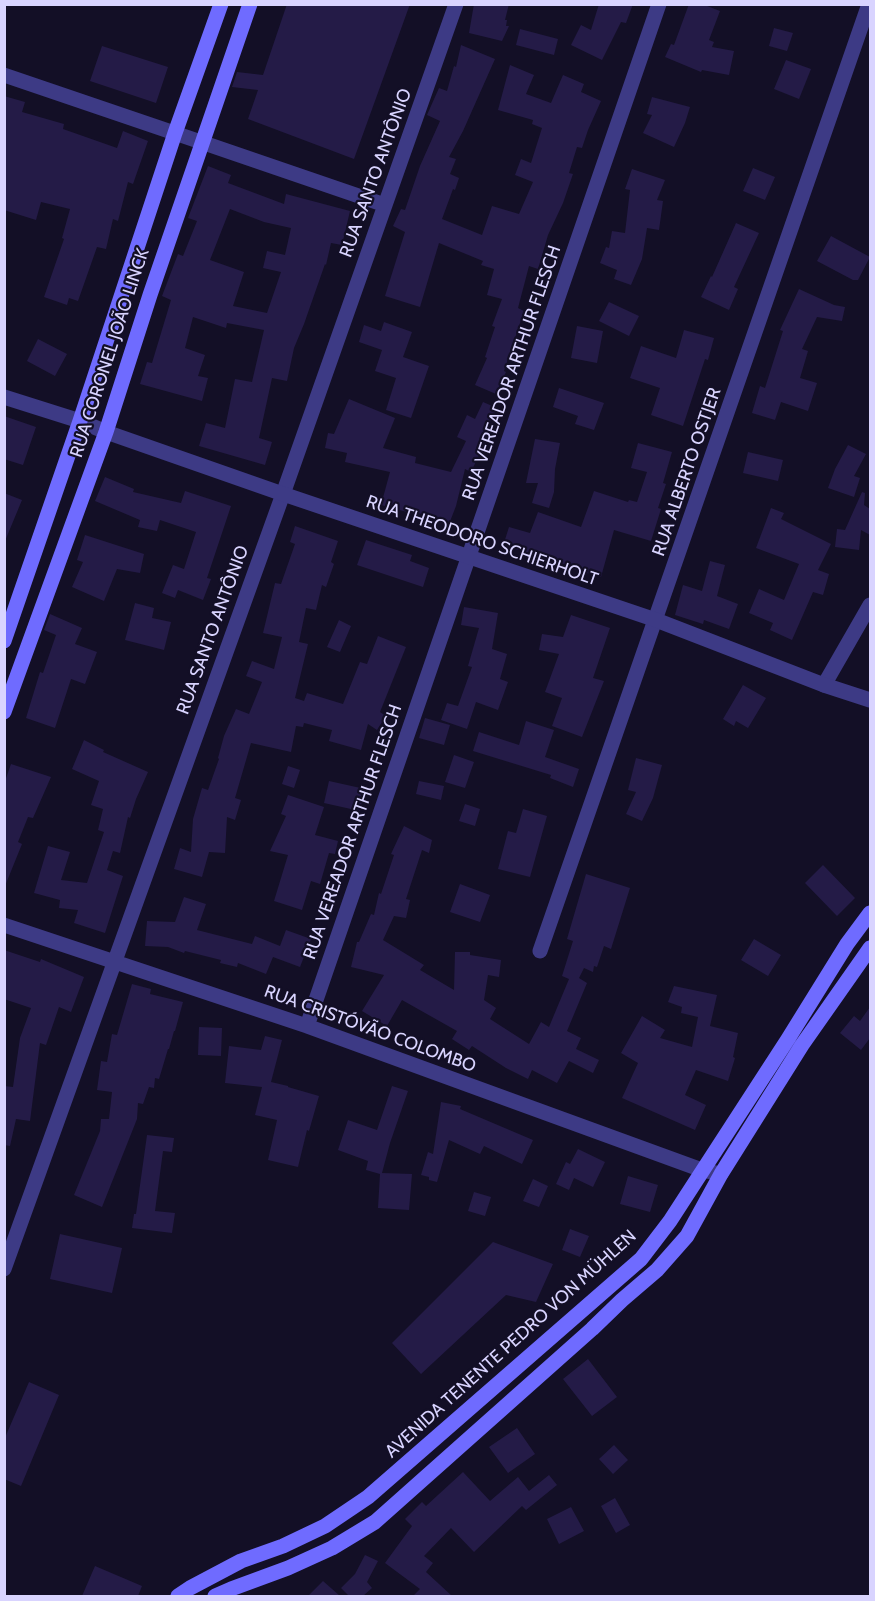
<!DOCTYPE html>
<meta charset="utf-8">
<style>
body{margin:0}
#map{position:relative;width:875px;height:1601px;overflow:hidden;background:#130f26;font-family:Cabin,sans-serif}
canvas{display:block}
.frame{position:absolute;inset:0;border:6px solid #d9d4ff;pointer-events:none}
</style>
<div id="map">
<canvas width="875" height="1601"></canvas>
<div class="frame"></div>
</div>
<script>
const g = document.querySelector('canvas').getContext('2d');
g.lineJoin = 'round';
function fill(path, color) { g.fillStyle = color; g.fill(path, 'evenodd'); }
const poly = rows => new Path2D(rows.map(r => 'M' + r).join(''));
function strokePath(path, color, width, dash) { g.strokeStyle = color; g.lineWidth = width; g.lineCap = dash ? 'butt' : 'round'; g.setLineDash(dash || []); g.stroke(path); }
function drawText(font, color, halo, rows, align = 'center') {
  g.font = font + ' Cabin,sans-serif'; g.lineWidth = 4.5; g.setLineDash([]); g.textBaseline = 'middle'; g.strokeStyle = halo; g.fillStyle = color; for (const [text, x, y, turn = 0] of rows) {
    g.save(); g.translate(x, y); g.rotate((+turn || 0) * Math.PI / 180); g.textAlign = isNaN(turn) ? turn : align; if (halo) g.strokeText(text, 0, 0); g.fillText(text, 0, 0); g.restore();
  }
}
fill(poly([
 [287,4,410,4,354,159,248,119,258,90,232,87,237,72,263,75],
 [474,4,509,4,505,20,507,20,506,26,509,26,502,41,469,33],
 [599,4,633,4,626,23,621,22,602,60,571,45,581,25,591,30],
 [689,4,702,4,720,11,709,40,714,42,712,47,734,51,729,75,702,70,701,72,665,57,671,44,674,45],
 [774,28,793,33,787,51,769,46],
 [520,29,558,39,554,55,516,45],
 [461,45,495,59,463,131,449,157,456,159,450,174,459,178,455,190,453,189,442,219,482,235,492,206,519,214,533,182,515,175,521,159,531,163,542,128,532,124,533,120,498,110,510,65,534,75,526,94,551,103,563,75,584,84,581,92,601,101,588,130,582,148,577,147,569,173,573,174,563,203,548,235,538,269,529,266,518,308,524,311,504,371,506,372,496,394,475,385,487,358,485,357,495,327,492,326,502,299,487,295,494,269,481,265,483,261,439,243,420,307,385,296,405,232,393,226,401,209,405,210,420,166,440,121,427,115,439,88,447,91,454,66,456,67],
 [102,46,168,67,156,103,90,81],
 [786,60,811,69,799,99,774,89],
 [4,96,25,102,22,112,64,124,63,129,117,148,123,131,148,141,133,184,128,182,118,221,113,219,106,249,97,247,78,301,69,298,67,305,44,297,64,239,62,238,70,209,41,202,36,220,4,210],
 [652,97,690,107,685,123,674,147,643,133,652,115,647,114],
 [208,166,231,175,228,183,284,204,286,194,350,211,342,245,331,243,326,265,325,264,304,324,294,348,287,381,272,378,259,438,272,442,265,465,199,446,206,423,225,428,235,379,252,382,264,330,227,323,226,328,193,317,185,348,205,355,198,376,208,378,202,401,140,384,147,362,152,363,171,300,162,296,178,254,183,256,197,221,188,218],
 [230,209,264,222,291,228,285,255,267,251,263,268,281,272,267,313,233,306,244,272,210,260],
 [753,168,775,177,765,200,743,191],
 [632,169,665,180,657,200,663,201,659,230,647,228,642,259,631,285,614,279,617,270,600,263,606,247,609,248,612,231,625,233,630,190,625,189],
 [736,223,759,233,734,287,738,289,729,310,701,297,711,276,712,277],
 [831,236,870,257,858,280,853,280,817,261],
 [799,289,834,305,845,307,842,321,817,317,802,349,808,351,800,378,817,383,808,411,781,402,775,420,752,413,760,386,765,388,783,331,780,330],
 [609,302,639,316,629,336,599,321],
 [384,322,412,332,403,357,429,366,411,418,386,410,396,378,375,371,382,350,359,342,364,325,381,331],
 [577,326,603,331,597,363,571,358],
 [684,330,714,338,708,360,705,359,683,426,651,415,660,388,630,378,641,346,676,358],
 [38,339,67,354,55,376,27,361],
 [559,388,604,403,594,430,575,424,578,416,553,407],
 [349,399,395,418,383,448,416,457,415,463,451,472,466,441,457,437,467,415,475,419,483,402,497,408,490,423,489,422,477,449,481,451,471,472,465,469,456,506,449,524,408,509,407,512,381,505,390,472,345,462,347,453,325,448,328,433,334,434],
 [4,416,36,427,23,465,4,459],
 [535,439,560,443,555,469,554,492,549,508,532,503,538,483,526,483],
 [638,443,672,452,663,483,666,484,658,508,661,509,651,541,614,530,601,577,569,568,570,566,541,557,539,561,521,556,522,551,503,546,509,527,530,533,538,512,581,527,594,491,628,502,629,500,637,502,647,472,631,468],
 [848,445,866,454,854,476,860,478,854,497,828,488,835,469],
 [748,452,783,460,778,481,743,473],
 [105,477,134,489,133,492,181,503,185,491,231,506,207,578,211,579,203,600,178,590,175,598,162,593,173,565,184,569,196,532,160,520,157,531,138,527,140,520,95,501],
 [862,492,865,493,864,505,870,509,870,535,861,530,859,550,835,547,837,529,845,530],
 [4,493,22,500,5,541,4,541],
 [771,508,784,513,781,519,831,544,818,570,829,574,823,595,813,592,792,640,770,630,773,623,749,613,759,589,784,600,799,564,756,548],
 [295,526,338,541,331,562,334,564,326,587,322,585,316,610,306,608,299,642,308,644,295,698,304,701,307,693,343,704,360,662,367,664,378,636,406,647,380,712,386,716,377,730,368,724,361,750,329,741,332,730,304,723,303,727,296,726,291,752,251,743,235,798,241,800,235,820,227,817,225,853,209,852,202,877,174,869,180,848,191,852,193,819,202,788,208,790,219,759,218,758,224,736,236,709,249,714,262,682,246,676,252,661,274,669,282,637,263,633,275,583,281,584,295,544,290,542],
 [85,535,144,554,140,573,117,569,104,601,72,587,83,562,77,560],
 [366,540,412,555,410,561,429,568,423,587,357,565],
 [710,561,725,565,717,596,738,604,729,629,704,620,703,624,675,615,683,585,702,591],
 [135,603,154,608,152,618,171,622,164,650,125,640],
 [464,607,498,613,492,649,507,654,500,679,508,682,498,710,476,702,467,729,441,720,447,703,458,706,472,667,468,666,479,628,461,625],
 [50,614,82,628,75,644,97,652,85,684,71,679,55,728,26,718,40,672,43,673,56,635,44,630],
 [571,615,610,628,593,678,604,681,582,737,552,726,562,698,545,692,559,654,539,650,542,634,563,637],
 [339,620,351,626,340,652,327,647],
 [743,685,766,698,748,728,736,721,734,726,723,719],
 [425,718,450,725,444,745,419,738],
 [526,721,554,730,545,757,579,769,573,787,550,778,551,775,473,751,479,732,519,745],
 [84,740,104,750,103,752,148,772,136,799,130,818,128,817,120,853,113,851,107,870,123,876,105,933,74,923,78,910,59,908,60,900,34,893,48,846,70,852,61,880,87,883,104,832,98,830,103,809,91,805,99,781,72,769],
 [454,755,474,762,465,788,445,782],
 [636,758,662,765,653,798,642,821,626,814,636,792,628,790],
 [11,764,51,777,33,818,28,817,18,842,22,844,5,886,4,784],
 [288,766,300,770,294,788,282,784],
 [329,781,365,789,360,811,324,803],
 [419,781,444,786,441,800,416,794],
 [288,795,324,807,315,835,338,841,335,854,329,853,320,884,311,881,302,910,274,901,288,855,270,851,286,816,281,814],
 [465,804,480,809,475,826,459,821],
 [523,809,547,816,530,877,498,869,508,831,516,833],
 [404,826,432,840,429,853,422,850,406,899,410,900,406,918,394,916,383,940,424,965,420,970,454,990,455,952,470,952,470,955,501,960,499,977,488,975,484,1000,496,1008,490,1019,529,1044,541,1022,549,1027,569,979,562,976,573,941,567,939,586,874,630,888,611,949,604,946,597,967,594,966,593,972,584,968,579,978,587,983,567,1031,581,1038,576,1049,599,1060,593,1073,569,1061,557,1083,532,1070,528,1079,506,1068,472,1046,469,1050,452,1039,457,1031,402,1000,387,1026,362,1011,384,975,351,967,357,942,359,942,371,914,374,915,379,893,381,894,394,855,391,854],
 [823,865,855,898,837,916,805,883],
 [460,884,490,895,480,922,450,912],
 [184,897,206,904,197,930,252,944,255,936,280,946,286,930,311,939,300,967,273,957,266,974,238,963,237,967,220,963,221,960,185,951,184,953,168,947,145,946,147,921,175,922],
 [754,939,781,955,768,976,741,960],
 [4,950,40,962,41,959,84,977,71,1012,59,1007,46,1045,40,1043,30,1121,16,1119,10,1146,4,1145,4,1086,13,1087,20,1038,31,1008,4,999],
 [132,984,151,989,150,994,183,1002,175,1031,174,1031,169,1049,168,1049,159,1079,155,1078,154,1088,149,1087,143,1104,138,1103,137,1119,102,1207,74,1195,100,1131,101,1119,109,1119,112,1092,97,1090,101,1061,107,1062,112,1034,117,1035],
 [674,986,717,995,710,1026,738,1033,733,1057,735,1058,728,1081,696,1070,685,1095,706,1105,695,1130,622,1098,638,1063,621,1053,642,1016,665,1030,660,1038,692,1047,698,1017,681,1013,682,1007,668,1002],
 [870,1007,870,1038,861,1050,840,1033,854,1016,860,1021],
 [199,1027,222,1028,221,1056,198,1055],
 [265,1036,282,1040,271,1082,288,1086,288,1087,319,1096,309,1131,307,1130,298,1167,268,1160,277,1120,255,1115,262,1087,225,1083,229,1046,261,1050],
 [392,1086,408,1091,390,1143,382,1173,412,1174,409,1210,378,1208,380,1174,366,1170,368,1161,338,1150,348,1120,377,1130],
 [441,1102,461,1106,460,1109,533,1140,522,1164,484,1146,480,1154,449,1140,437,1182,429,1180,429,1177,421,1175,428,1152,433,1154],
 [147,1135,174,1138,172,1152,163,1151,155,1211,175,1213,172,1233,132,1228,134,1214,136,1214],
 [578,1149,605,1162,593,1187,574,1178,569,1190,556,1184,566,1162,570,1164],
 [628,1176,658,1185,650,1212,620,1204],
 [533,1179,548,1186,539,1207,523,1201],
 [474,1192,491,1197,485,1216,468,1211],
 [570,1229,589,1236,580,1257,562,1250],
 [60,1234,122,1248,112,1293,50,1279],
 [493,1242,553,1264,536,1302,506,1295,421,1374,392,1343],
 [588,1359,617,1397,592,1416,563,1379],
 [29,1382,59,1395,21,1486,4,1479,4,1440],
 [517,1428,535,1454,508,1473,489,1447],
 [614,1445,628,1460,613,1474,599,1459],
 [463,1472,490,1501,518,1477,529,1491,549,1475,557,1485,526,1510,522,1506,474,1552,451,1528,424,1556,433,1563,426,1572,452,1596,413,1596,420,1589,385,1563,412,1526,405,1519,422,1502,426,1506],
 [615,1498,630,1525,616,1533,601,1506],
 [571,1507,584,1531,559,1544,547,1519],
 [365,1555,378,1561,367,1582,372,1588,363,1596,349,1596,341,1588,355,1574],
 [95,1566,142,1586,138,1596,82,1596],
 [323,1581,340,1596,308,1596]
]), '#241b47');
strokePath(poly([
 [201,142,385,205],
 [4,397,80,421],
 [824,685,870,605],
 [4,925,307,1026,702,1170,721,1174],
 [540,951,869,4],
 [307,1026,659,4],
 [4,1269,283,494,456,4]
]), '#3d3a85', 15);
strokePath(poly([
 [4,75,201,142],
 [80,421,106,432,283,494,656,620,824,685,870,700]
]), '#3d3a85', 15);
strokePath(poly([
 [4,641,80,421,175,133,221,4],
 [4,712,106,432,150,295,250,4],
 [178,1596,190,1588,241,1561,283,1546,325,1526,368,1497,641,1259,670,1221,788,1039,847,944,870,913],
 [215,1596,231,1589,288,1568,332,1548,375,1522,592,1329,622,1300,657,1270,687,1236,721,1174,802,1045,870,948]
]), '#6f6bff', 15);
drawText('18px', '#d9d4ff', '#130f26', [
 ["RUA SANTO ANTÔNIO",376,173,-70],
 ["RUA CORONEL JOÃO LINCK",110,353,-72],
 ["RUA VEREADOR ARTHUR FLESCH",512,373,-71],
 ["RUA ALBERTO OSTJER",687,472,-71],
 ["RUA THEODORO SCHIERHOLT",482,541,19],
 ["RUA SANTO ANTÔNIO",213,630,-70],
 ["RUA VEREADOR ARTHUR FLESCH",353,832,-71],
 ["RUA CRISTÓVÃO COLOMBO",370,1029,20],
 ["AVENIDA TENENTE PEDRO VON MÜHLEN",511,1344,-42]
]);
</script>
